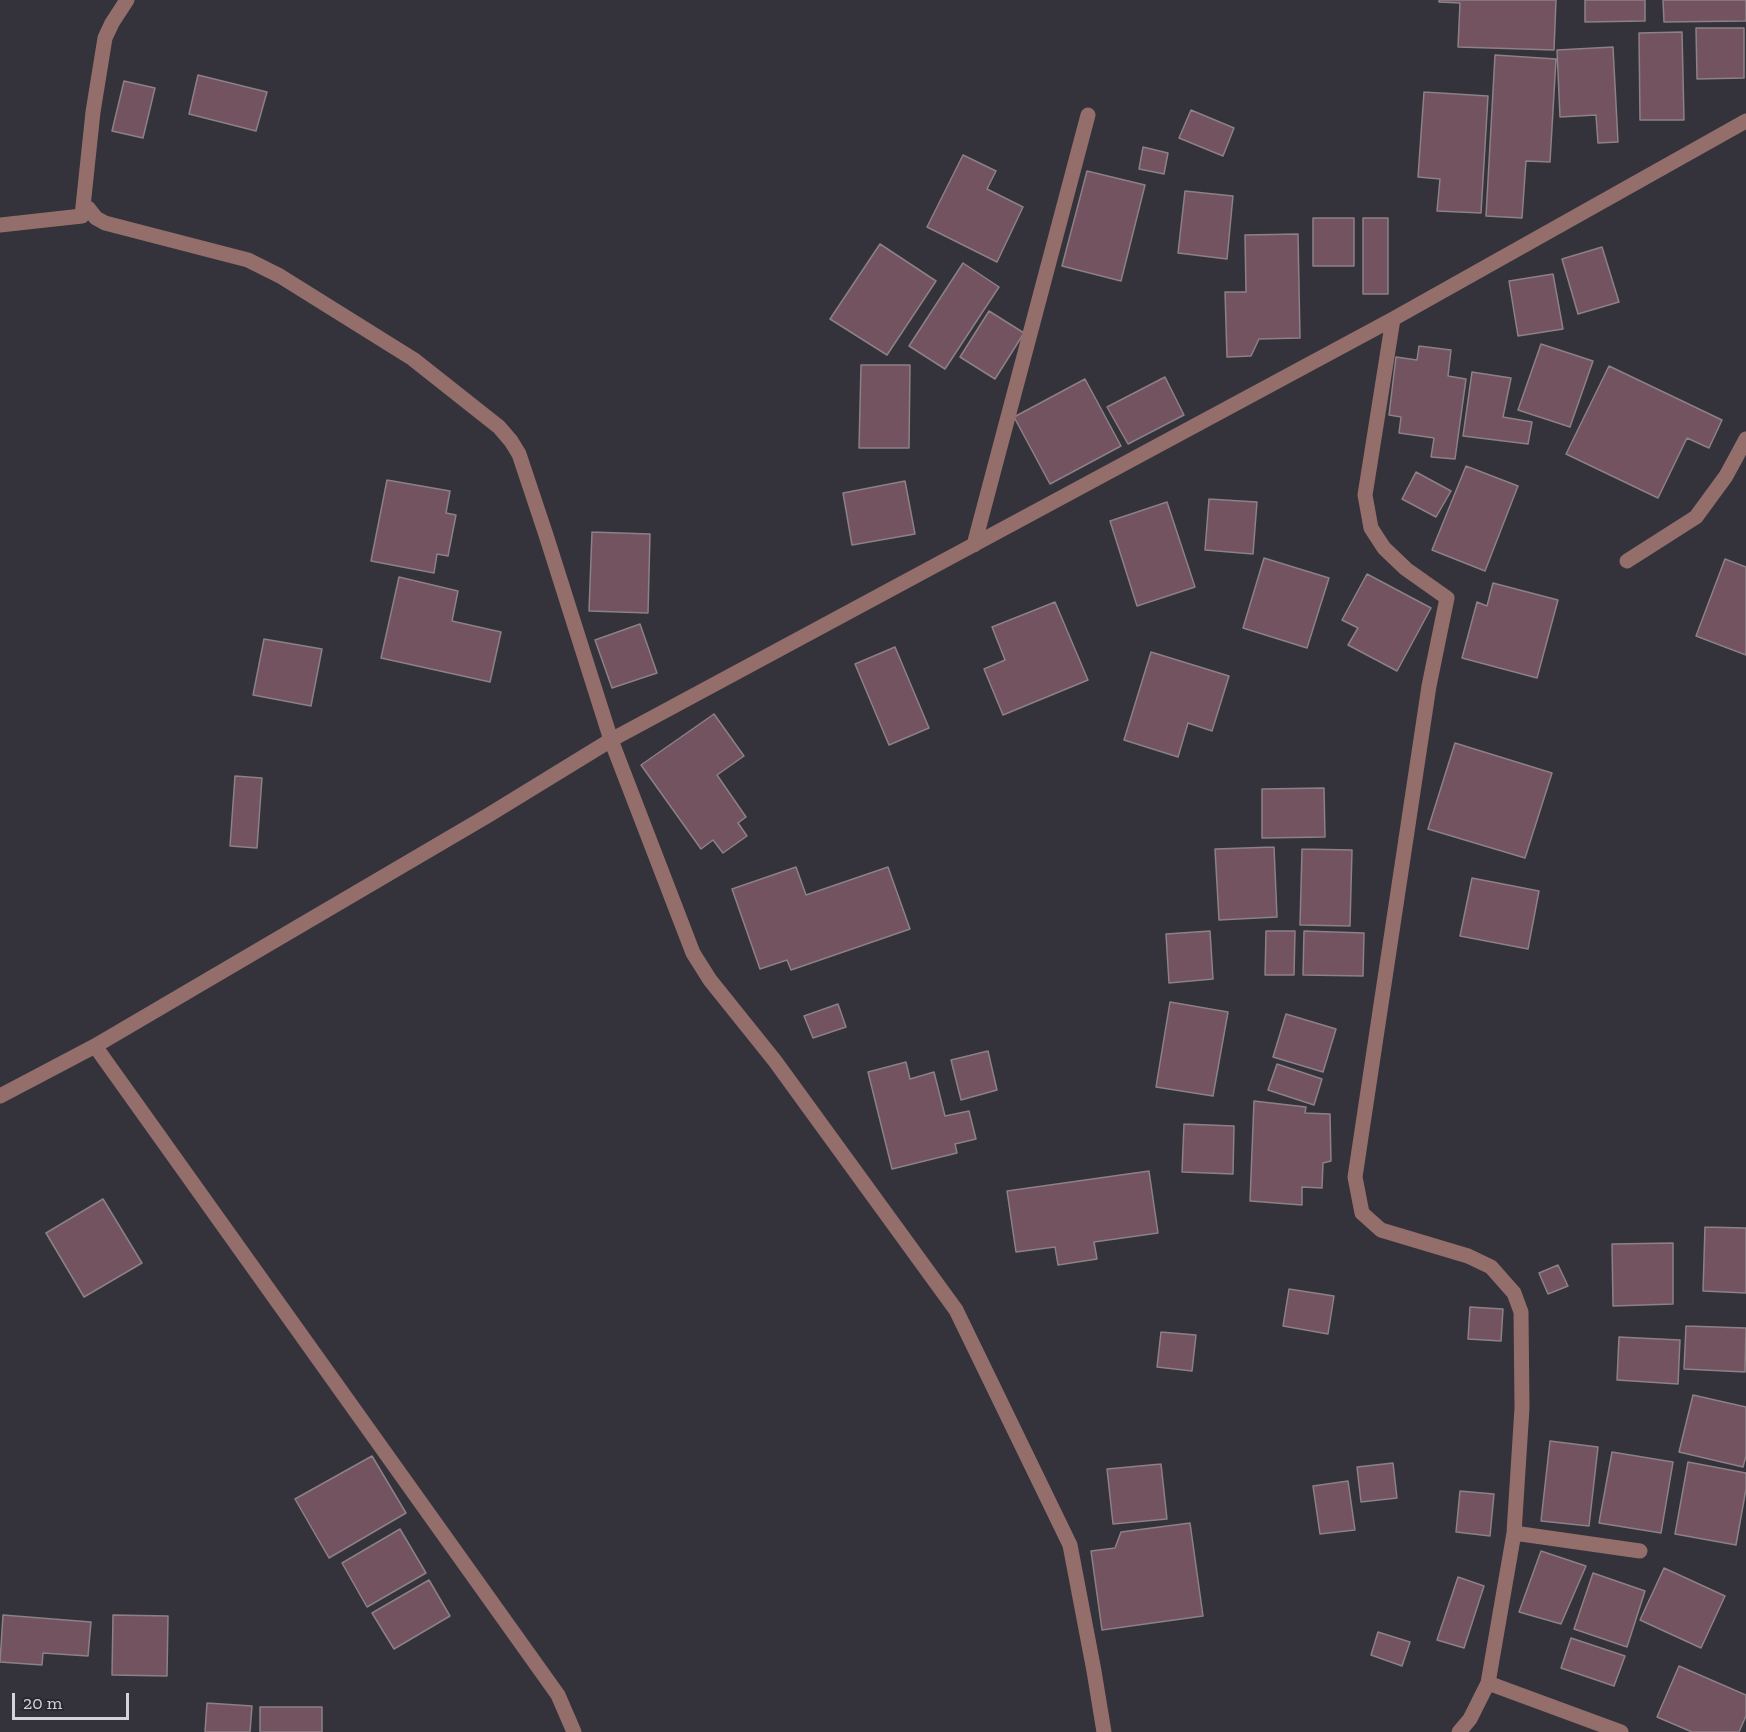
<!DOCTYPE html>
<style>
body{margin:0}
#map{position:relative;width:1746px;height:1732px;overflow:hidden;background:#34323a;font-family:"Zilla Slab",serif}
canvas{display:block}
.scale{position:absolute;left:12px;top:1693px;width:117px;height:27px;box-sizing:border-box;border:3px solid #d5d3d9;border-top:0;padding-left:8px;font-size:18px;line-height:21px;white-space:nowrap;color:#d5d3d9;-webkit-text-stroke:4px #2a2830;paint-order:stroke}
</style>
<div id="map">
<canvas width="1746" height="1732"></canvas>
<div class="scale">20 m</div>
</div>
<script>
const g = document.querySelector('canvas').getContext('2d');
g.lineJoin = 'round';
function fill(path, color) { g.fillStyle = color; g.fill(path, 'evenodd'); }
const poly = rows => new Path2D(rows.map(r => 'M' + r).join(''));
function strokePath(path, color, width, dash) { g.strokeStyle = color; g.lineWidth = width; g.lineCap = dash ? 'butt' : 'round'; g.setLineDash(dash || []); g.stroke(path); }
const building = poly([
 [1439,0,1556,0,1554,50,1458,47,1460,3,1439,2,1439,0],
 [1585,0,1645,0,1645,21,1585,22,1585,0],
 [1663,0,1746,0,1746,21,1664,22,1663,0],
 [1696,28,1744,28,1744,78,1697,79,1696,28],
 [1682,32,1684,120,1640,120,1639,33,1682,32],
 [1613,47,1618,142,1598,143,1596,115,1560,117,1557,50,1613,47],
 [1495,55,1556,59,1550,162,1526,161,1522,218,1486,216,1495,55],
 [198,75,267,92,256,131,189,114,198,75],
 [124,81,155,88,143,138,112,131,124,81],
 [1424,92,1488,96,1481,213,1437,211,1440,179,1418,177,1424,92],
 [1191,110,1234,128,1223,156,1179,138,1191,110],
 [1143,147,1168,153,1164,174,1139,169,1143,147],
 [963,155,996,171,987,189,1023,207,997,262,927,227,963,155],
 [1087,171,1145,185,1121,281,1062,266,1087,171],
 [1185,191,1233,196,1227,259,1178,253,1185,191],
 [1313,218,1354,218,1354,266,1313,266,1313,218],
 [1363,218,1388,218,1388,294,1363,294,1363,218],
 [1298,234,1300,338,1259,339,1251,356,1227,357,1225,292,1246,292,1245,235,1298,234],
 [880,244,936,281,887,355,830,319,880,244],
 [1602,247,1619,302,1578,314,1562,259,1602,247],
 [963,263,999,287,945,369,909,346,963,263],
 [1553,274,1563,329,1518,336,1509,281,1553,274],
 [989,311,1024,333,995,379,960,357,989,311],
 [1541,344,1593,361,1570,427,1518,410,1541,344],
 [1419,346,1451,350,1448,376,1466,379,1455,459,1431,457,1434,438,1399,433,1401,417,1389,415,1396,357,1417,360,1419,346],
 [861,365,910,365,909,448,859,448,861,365],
 [1609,366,1722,420,1709,448,1687,438,1658,498,1566,454,1609,366],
 [1472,372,1511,378,1503,417,1532,422,1528,444,1463,436,1472,372],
 [1165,377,1184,415,1128,444,1107,407,1165,377],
 [1085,379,1121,446,1050,484,1014,417,1085,379],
 [1466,466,1518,486,1485,571,1432,550,1466,466],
 [1416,472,1451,491,1436,517,1402,499,1416,472],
 [387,480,450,491,446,513,456,515,448,556,437,554,434,573,371,561,387,480],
 [905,481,915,534,852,545,843,493,905,481],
 [1209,499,1257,502,1253,554,1205,550,1209,499],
 [1167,502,1195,587,1137,606,1110,521,1167,502],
 [592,532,650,534,648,613,589,611,592,532],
 [1264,558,1329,578,1307,648,1243,628,1264,558],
 [1725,559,1746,567,1746,655,1696,636,1725,559],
 [1367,574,1431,608,1397,671,1348,645,1358,628,1342,620,1367,574],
 [399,577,458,591,452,621,501,632,490,682,381,658,399,577],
 [1493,583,1558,600,1537,678,1462,658,1477,602,1487,606,1493,583],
 [1055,602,1088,680,1003,715,984,669,1005,660,992,627,1055,602],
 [640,624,657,673,612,688,595,640,640,624],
 [264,639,322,649,311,706,253,695,264,639],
 [895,647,929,728,889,745,855,664,895,647],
 [1151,652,1229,676,1212,731,1188,723,1178,757,1124,740,1151,652],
 [714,714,744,756,717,775,746,817,738,823,747,836,723,853,713,840,701,849,641,765,714,714],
 [1455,743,1552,773,1525,858,1428,829,1455,743],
 [235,776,262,778,257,848,230,846,235,776],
 [1324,788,1325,837,1262,838,1262,789,1324,788],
 [1274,847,1277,917,1219,920,1215,849,1274,847],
 [1302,849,1352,850,1350,926,1300,925,1302,849],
 [796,867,806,895,888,867,910,929,791,970,787,960,760,969,732,889,796,867],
 [1472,878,1539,891,1528,949,1460,936,1472,878],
 [1210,931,1213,979,1169,983,1166,934,1210,931],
 [1266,931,1295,931,1294,975,1265,975,1266,931],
 [1304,931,1364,933,1363,976,1303,975,1304,931],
 [1170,1002,1228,1012,1213,1096,1156,1087,1170,1002],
 [838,1004,846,1027,813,1038,804,1016,838,1004],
 [1286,1014,1336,1029,1323,1072,1273,1057,1286,1014],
 [988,1051,997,1090,961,1100,951,1060,988,1051],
 [906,1062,910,1079,934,1072,945,1116,969,1111,976,1139,955,1144,957,1153,892,1169,868,1072,906,1062],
 [1277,1064,1322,1079,1314,1105,1268,1090,1277,1064],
 [1254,1101,1306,1107,1305,1113,1330,1114,1331,1161,1323,1163,1322,1188,1302,1187,1302,1205,1250,1201,1254,1101],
 [1184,1124,1234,1126,1233,1174,1182,1172,1184,1124],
 [1149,1171,1158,1233,1094,1242,1097,1259,1058,1265,1055,1247,1016,1252,1007,1191,1149,1171],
 [103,1199,142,1263,84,1297,46,1233,103,1199],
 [1705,1227,1746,1228,1746,1293,1703,1291,1705,1227],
 [1673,1243,1673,1304,1613,1306,1612,1244,1673,1243],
 [1558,1265,1568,1286,1548,1294,1539,1273,1558,1265],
 [1289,1289,1334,1296,1328,1334,1283,1326,1289,1289],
 [1470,1307,1503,1309,1501,1341,1468,1339,1470,1307],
 [1686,1326,1746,1328,1745,1372,1684,1369,1686,1326],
 [1161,1332,1196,1335,1192,1371,1157,1367,1161,1332],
 [1619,1337,1680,1340,1678,1384,1617,1380,1619,1337],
 [1693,1395,1746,1407,1746,1456,1743,1467,1679,1452,1693,1395],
 [1550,1441,1598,1447,1589,1526,1541,1521,1550,1441],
 [1612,1452,1673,1462,1661,1533,1599,1523,1612,1452],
 [372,1456,406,1513,329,1558,295,1499,372,1456],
 [1688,1462,1746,1473,1746,1489,1736,1545,1675,1534,1688,1462],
 [1393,1463,1397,1498,1361,1502,1357,1467,1393,1463],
 [1161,1464,1167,1519,1113,1524,1107,1469,1161,1464],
 [1348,1481,1355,1530,1320,1534,1313,1486,1348,1481],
 [1460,1491,1494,1494,1490,1536,1456,1532,1460,1491],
 [1190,1523,1203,1616,1102,1630,1091,1551,1115,1548,1121,1532,1190,1523],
 [400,1529,426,1573,367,1607,342,1563,400,1529],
 [1541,1551,1586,1566,1561,1624,1519,1612,1541,1551],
 [1664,1568,1725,1596,1701,1648,1640,1620,1664,1568],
 [1593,1573,1645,1591,1627,1647,1574,1629,1593,1573],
 [1458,1577,1484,1586,1464,1648,1437,1640,1458,1577],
 [429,1580,450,1616,394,1649,372,1613,429,1580],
 [3,1615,91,1622,88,1656,43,1653,42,1665,0,1662,3,1615],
 [113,1615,168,1616,167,1676,112,1675,113,1615],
 [1378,1632,1410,1642,1402,1666,1371,1655,1378,1632],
 [1571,1638,1625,1656,1614,1686,1561,1668,1571,1638],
 [1679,1666,1746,1695,1746,1716,1739,1732,1692,1732,1657,1717,1679,1666],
 [207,1703,252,1706,250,1732,205,1732,207,1703],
 [260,1707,322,1707,322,1732,260,1732,260,1707]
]);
fill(building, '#745361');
strokePath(building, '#8c8185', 1.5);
strokePath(poly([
 [127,0,112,23,105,38,93,112,82,216,88,208,96,218,105,223,248,260,280,276,413,359,499,427,511,441,519,454,546,535,611,740,693,953,710,980,775,1061,956,1310,1070,1545,1094,1671,1104,1732],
 [0,225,82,216],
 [1393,319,1365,495,1371,528,1384,548,1406,569,1447,598,1429,686,1355,1177,1362,1213,1381,1230,1468,1256,1491,1267,1514,1293,1521,1312,1522,1408,1514,1533,1488,1683,1470,1719,1459,1732],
 [974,545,1088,115],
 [1627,561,1696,517,1726,476,1746,439],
 [95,1046,558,1695,574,1732],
 [0,1096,95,1046,487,816,611,740,1393,319,1746,121],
 [1514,1533,1640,1551],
 [1488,1683,1621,1732]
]), '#936e6b', 15);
</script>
